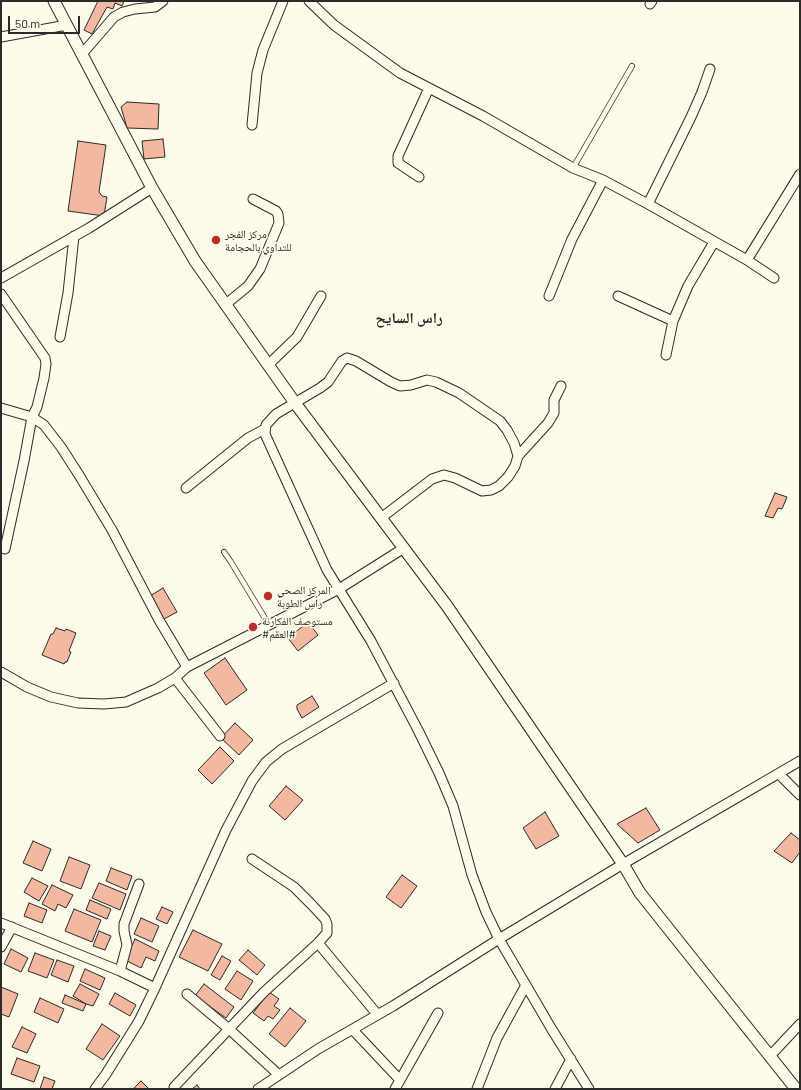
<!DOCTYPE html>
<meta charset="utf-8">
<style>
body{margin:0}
#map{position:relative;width:801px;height:1090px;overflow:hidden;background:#fdfbea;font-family:Barlow,sans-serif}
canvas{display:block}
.frame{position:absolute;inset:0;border:2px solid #2b2b2b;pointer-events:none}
.scale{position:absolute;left:8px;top:16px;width:72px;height:18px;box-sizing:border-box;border:2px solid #2b2b2b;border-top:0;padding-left:5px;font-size:12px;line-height:14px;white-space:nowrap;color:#2b2b2b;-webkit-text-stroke:3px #fdfbea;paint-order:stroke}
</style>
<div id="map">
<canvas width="801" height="1090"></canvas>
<div class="frame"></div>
<div class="scale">50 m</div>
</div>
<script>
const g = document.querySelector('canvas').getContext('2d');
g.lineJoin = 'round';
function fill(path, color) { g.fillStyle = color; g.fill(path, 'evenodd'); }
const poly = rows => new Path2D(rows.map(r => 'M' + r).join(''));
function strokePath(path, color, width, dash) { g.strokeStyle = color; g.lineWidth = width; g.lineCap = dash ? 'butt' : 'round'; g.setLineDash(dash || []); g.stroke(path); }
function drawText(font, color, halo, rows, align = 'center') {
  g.font = font + ' Barlow,"Noto Naskh Arabic",sans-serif'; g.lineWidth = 3; g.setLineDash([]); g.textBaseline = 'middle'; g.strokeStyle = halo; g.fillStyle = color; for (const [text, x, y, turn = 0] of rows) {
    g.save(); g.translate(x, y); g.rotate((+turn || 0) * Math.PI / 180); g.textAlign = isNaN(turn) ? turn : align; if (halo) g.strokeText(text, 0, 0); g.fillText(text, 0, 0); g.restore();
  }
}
const building = poly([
 [98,1,124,1,122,6,115,3,113,9,107,7,92,34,84,30,98,1],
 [127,102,159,104,158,129,127,128,121,107,127,102],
 [163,139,165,157,144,159,142,141,163,139],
 [78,141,106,145,99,192,102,196,107,197,104,216,68,211,78,141],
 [775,493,787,497,782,509,778,508,773,518,765,516,775,493],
 [163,588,177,612,164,619,150,596,163,588],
 [308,622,318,635,298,651,288,638,308,622],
 [56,628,65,631,66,629,76,633,69,651,71,652,67,662,65,662,64,664,42,655,51,634,53,634,56,628],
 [225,658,247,690,226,705,204,673,225,658],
 [312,696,319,707,302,718,297,709,297,705,312,696],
 [235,723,253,740,239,755,221,738,235,723],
 [220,747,234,761,212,784,198,770,220,747],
 [286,786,303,800,285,820,269,806,286,786],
 [646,808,660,830,638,843,617,824,646,808],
 [545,812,559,836,536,849,523,828,545,812],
 [791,833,800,840,800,852,792,863,774,851,791,833],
 [33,841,51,849,42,871,23,863,33,841],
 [69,857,90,865,81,889,60,881,69,857],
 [111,868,132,876,127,890,106,881,111,868],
 [402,875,417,886,401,908,386,897,402,875],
 [32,878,48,886,39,901,24,892,32,878],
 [99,883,126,894,120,910,92,898,99,883],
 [52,885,73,895,66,908,58,904,55,911,42,904,52,885],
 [90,900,111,909,107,919,86,910,90,900],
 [29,903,47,910,42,923,24,916,29,903],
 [162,907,173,912,167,924,156,919,162,907],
 [74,909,101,920,92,942,65,931,74,909],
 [141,918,159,926,152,942,134,934,141,918],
 [193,930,222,944,208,971,179,957,193,930],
 [99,931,111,936,105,950,93,946,99,931],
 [135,939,159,951,155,961,146,957,141,968,125,960,135,939],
 [11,949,28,958,21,972,4,964,11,949],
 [248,950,265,965,257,975,239,960,248,950],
 [35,953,54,960,47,978,28,971,35,953],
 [222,956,231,961,220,980,211,975,222,956],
 [57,960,74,966,68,982,51,975,57,960],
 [85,969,105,978,100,990,80,981,85,969],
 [237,971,253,981,241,1000,225,989,237,971],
 [80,984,99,994,93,1006,86,1004,73,996,80,984],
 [204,984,234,1007,226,1018,195,996,204,984],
 [1,987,18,994,9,1017,1,1014,1,987],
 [269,992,279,999,274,1006,280,1010,273,1019,268,1016,264,1021,253,1013,269,992],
 [115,993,136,1005,130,1016,109,1004,115,993],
 [65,995,86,1004,83,1011,62,1003,65,995],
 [40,998,64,1009,58,1023,34,1012,40,998],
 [290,1008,306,1021,285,1047,269,1034,290,1008],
 [102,1024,120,1036,103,1060,86,1049,102,1024],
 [22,1027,36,1034,27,1053,12,1047,22,1027],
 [17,1058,40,1066,34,1082,11,1074,17,1058],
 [44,1077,55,1081,52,1089,40,1089,44,1077],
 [141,1081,149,1089,133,1089,141,1081],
 [197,1085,200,1089,192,1089,197,1085]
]);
fill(building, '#f2b8a0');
strokePath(building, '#2b2b2b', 1);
const service = poly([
 [573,168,632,66],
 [224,552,231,562,269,625]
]);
const minor = poly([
 [309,1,334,25,400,73,483,116,573,168,603,180,648,204,747,260,774,278],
 [650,4,652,1],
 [1,37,67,25],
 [82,54,114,17,123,12,135,9,155,7,163,1],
 [252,125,257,73,263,50,283,1],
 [419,177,398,163,398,156,429,88],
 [648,204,691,117,702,92,710,69],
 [747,260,800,174],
 [1,278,89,228,152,188],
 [1,294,45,358,46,364,44,378,37,407,32,417,44,425,61,447,79,475,112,530,159,620,187,667],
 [549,296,572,239,603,180],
 [618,296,673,321],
 [225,305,248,286,260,269,279,223,278,214,276,211,253,199],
 [60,337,68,293,74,236],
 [666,355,673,321,688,286,714,242],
 [268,365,297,337,321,296],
 [1,408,32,417,24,461,5,549],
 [518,456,548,423,554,413,554,400,561,386],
 [186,488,248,438,265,429],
 [381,518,432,479,444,475,455,478,482,491,491,490,499,486,508,477,515,466,518,456,514,443,507,430,500,421,459,393,436,382,427,380,411,385,400,386,391,382,356,361,347,358,342,361,328,382,320,388,276,414,266,425,265,434,327,570,371,641,418,730,439,773,453,806,472,875,486,912,499,939,551,1028,589,1089],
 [1,672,27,687,51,697,78,703,104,704,126,702,158,688,175,678,187,667,339,589,404,548],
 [175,678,220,736],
 [779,774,800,795],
 [1,923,120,971,155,988],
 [318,943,377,1014],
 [1,947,12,927],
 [120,971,127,945,124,931,124,924,139,884],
 [187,994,229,1029,279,1075],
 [353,1030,400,1080],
 [770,1056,800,1024],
 [174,1087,264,992,318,943,327,933,327,924,325,919,312,905,294,887,252,859],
 [95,1089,106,1074,139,1021,155,988,226,830,252,781,266,762,282,749,394,683],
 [258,1089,318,1049,393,1006,499,939,623,864,800,761],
 [395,1089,438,1013],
 [477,1089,497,1038,526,985],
 [555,1089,571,1059]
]);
const tertiary = poly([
 [54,1,152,188,195,261,295,403,447,606,623,864,640,893,796,1089]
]);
strokePath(service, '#2b2b2b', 6);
strokePath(minor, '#2b2b2b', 11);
strokePath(tertiary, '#2b2b2b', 13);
strokePath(service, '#fdfbea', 4.5);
strokePath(minor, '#fdfbea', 9);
strokePath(tertiary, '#fdfbea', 11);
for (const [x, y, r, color] of [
 [216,240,5,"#c62828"],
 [268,596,5,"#c62828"],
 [253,627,5,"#c62828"]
]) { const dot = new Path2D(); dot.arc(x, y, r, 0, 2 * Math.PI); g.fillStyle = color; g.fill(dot); strokePath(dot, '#fdfbea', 1.5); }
drawText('11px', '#2b2b2b', '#fdfbea', [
 ["مركز الفجر",225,234],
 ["للتداوي بالحجامة",225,247],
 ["المركز الصحي",277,590],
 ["رأس الطوبة",277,603],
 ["مستوصف الفكارنة",262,621],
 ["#العقم#",262,634]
], 'left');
drawText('bold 15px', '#2b2b2b', '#fdfbea', [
 ["راس السايح",409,318]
]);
</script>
